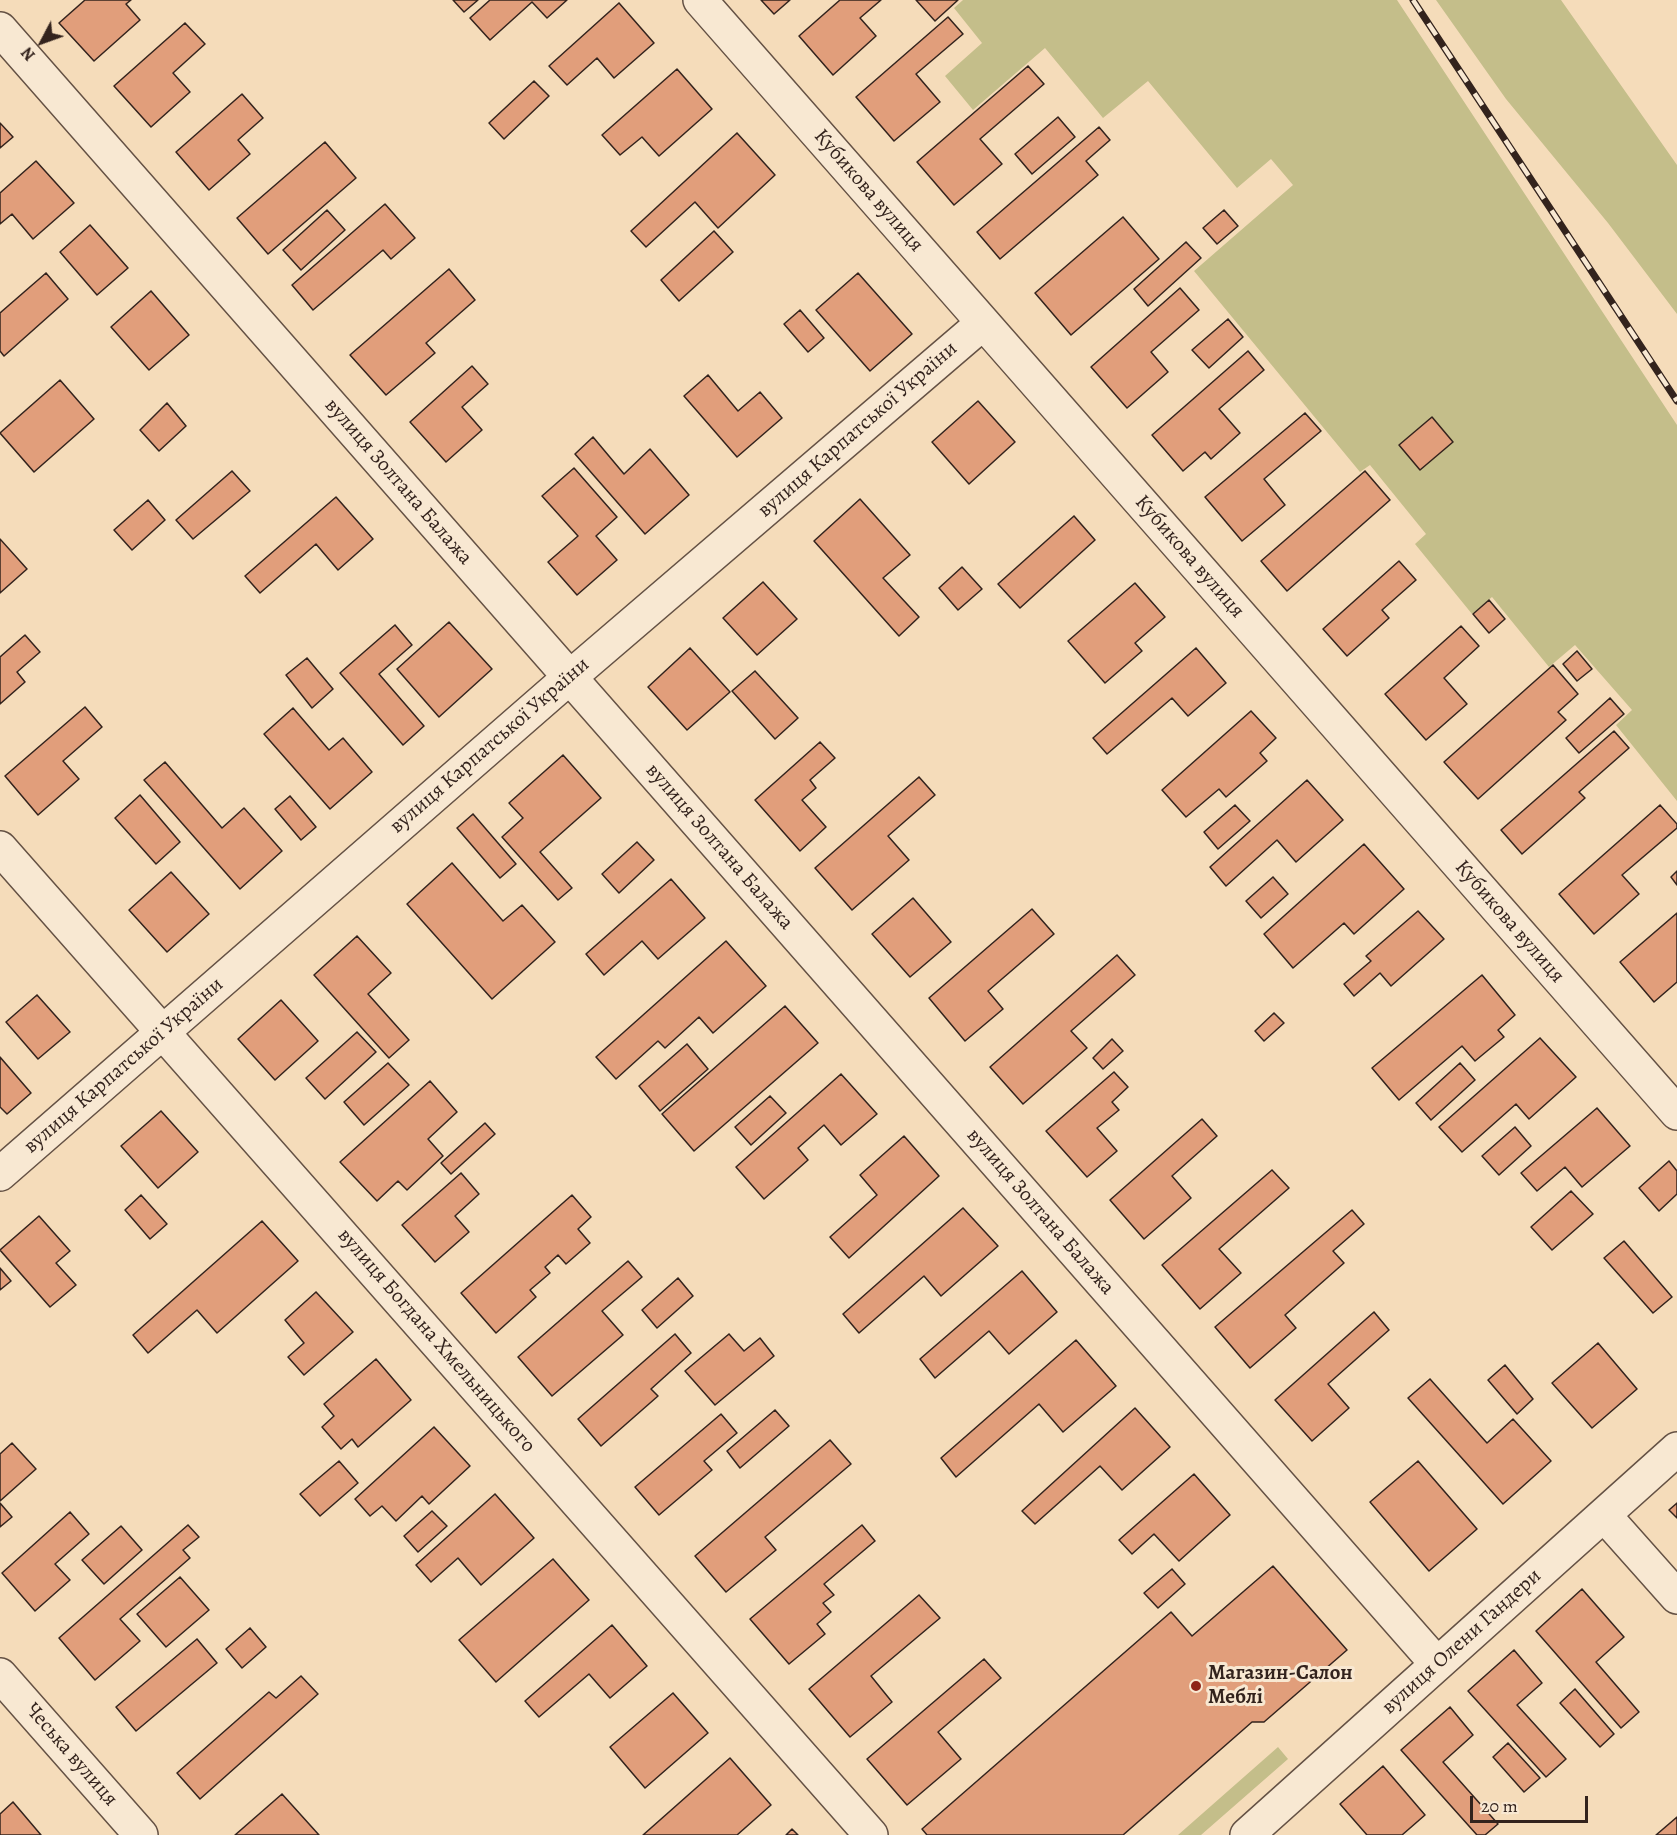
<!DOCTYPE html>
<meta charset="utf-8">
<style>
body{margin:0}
#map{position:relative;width:1677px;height:1835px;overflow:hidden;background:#f5dcba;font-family:Alegreya,serif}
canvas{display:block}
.north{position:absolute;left:12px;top:12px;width:60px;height:60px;-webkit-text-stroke:4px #f8e8d2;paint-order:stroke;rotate:229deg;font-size:16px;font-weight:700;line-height:24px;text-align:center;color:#33231d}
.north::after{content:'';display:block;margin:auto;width:21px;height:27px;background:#33231d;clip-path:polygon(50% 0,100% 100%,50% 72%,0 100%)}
.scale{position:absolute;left:1470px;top:1796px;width:118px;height:27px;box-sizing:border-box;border:3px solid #33231d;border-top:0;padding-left:8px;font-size:18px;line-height:21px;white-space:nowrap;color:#33231d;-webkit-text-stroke:4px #f8e8d2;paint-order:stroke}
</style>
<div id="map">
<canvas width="1677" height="1835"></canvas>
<div class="north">N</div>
<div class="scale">20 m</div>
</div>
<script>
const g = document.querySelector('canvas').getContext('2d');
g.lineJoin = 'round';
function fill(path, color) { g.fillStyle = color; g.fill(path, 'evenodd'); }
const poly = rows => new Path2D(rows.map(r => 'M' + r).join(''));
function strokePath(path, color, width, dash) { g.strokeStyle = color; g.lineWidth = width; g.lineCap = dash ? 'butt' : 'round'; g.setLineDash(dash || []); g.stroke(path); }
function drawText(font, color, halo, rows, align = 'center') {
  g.font = font + ' Alegreya,serif'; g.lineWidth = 6; g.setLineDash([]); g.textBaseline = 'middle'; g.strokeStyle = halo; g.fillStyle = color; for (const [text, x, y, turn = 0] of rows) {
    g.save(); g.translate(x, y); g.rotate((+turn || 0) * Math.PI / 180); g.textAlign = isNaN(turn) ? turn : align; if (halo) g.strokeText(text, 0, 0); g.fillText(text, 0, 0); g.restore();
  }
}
fill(poly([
 [963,0,1397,0,1677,425,1677,801,1616,725,1632,710,1575,645,1549,667,1492,597,1472,614,1415,544,1426,534,1370,465,1360,472,1194,271,1293,185,1271,159,1237,188,1148,81,1103,118,1045,48,973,110,945,76,982,43,954,8],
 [1436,0,1561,0,1677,165,1677,314,1608,223,1506,99],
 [1278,1747,1288,1759,1201,1835,1178,1835]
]), '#c4be8a');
const building = poly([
 [85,0,131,0,126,4,140,20,94,61,59,23,85,0],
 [453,0,478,0,464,12,453,0],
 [490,0,567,0,547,18,532,2,490,40,470,18,490,0],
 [761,0,790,0,774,14,761,0],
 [840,0,881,0,860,18,876,36,833,75,799,36,840,0],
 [916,0,958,0,935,21,916,0],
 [619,3,654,43,614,78,597,58,567,85,549,66,619,3],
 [948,17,963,34,916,74,940,102,894,141,856,97,948,17],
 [185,23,205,44,173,73,190,92,151,127,114,86,185,23],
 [1028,66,1044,84,980,139,1002,164,954,205,917,162,1028,66],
 [677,69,712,109,659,156,642,137,620,155,602,135,677,69],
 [534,81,549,96,504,139,489,123,534,81],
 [242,94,263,118,238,140,250,154,209,190,176,152,242,94],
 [1058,117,1075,137,1032,174,1015,154,1058,117],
 [0,123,13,137,0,148,0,123],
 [1099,127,1110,140,1086,161,1098,175,1000,259,977,232,1099,127],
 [737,133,775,175,718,228,695,202,646,247,631,231,737,133],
 [325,142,356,178,268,254,237,218,325,142],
 [36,161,74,203,33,239,12,214,0,224,0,193,36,161],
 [385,204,415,238,391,259,383,250,313,310,292,285,385,204],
 [327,210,345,230,301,270,283,250,327,210],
 [1224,210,1238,226,1217,244,1203,228,1224,210],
 [1123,217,1159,259,1071,335,1035,293,1123,217],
 [90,225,128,268,97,295,60,252,90,225],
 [714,231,733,252,679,301,661,280,714,231],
 [1186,242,1201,258,1148,306,1134,289,1186,242],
 [449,269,475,300,426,343,435,353,386,395,350,355,449,269],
 [46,273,68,299,4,356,0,351,0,313,46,273],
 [858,273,912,334,870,371,816,310,858,273],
 [1180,288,1199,310,1151,352,1168,372,1127,408,1091,367,1180,288],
 [151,291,189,335,149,370,111,327,151,291],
 [800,310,824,338,808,352,784,324,800,310],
 [1228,319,1243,337,1209,368,1192,350,1228,319],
 [1248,351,1264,370,1219,409,1240,433,1211,459,1205,452,1183,471,1152,435,1248,351],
 [472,366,488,384,462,407,482,430,446,462,410,422,472,366],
 [708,375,738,411,760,392,782,418,737,457,684,396,708,375],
 [60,380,94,419,34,472,0,433,60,380],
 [978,401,1015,442,969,484,932,442,978,401],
 [167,403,186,426,159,451,140,430,167,403],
 [1305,413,1321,431,1264,479,1285,505,1242,541,1205,497,1305,413],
 [1432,417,1453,442,1420,470,1399,445,1432,417],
 [593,437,624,474,650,449,689,495,645,534,575,454,593,437],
 [574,468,617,517,596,536,617,560,577,595,548,562,578,536,542,496,574,468],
 [232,471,250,491,193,539,176,520,232,471],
 [1365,471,1390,500,1287,591,1261,561,1365,471],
 [336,497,373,539,338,570,316,544,260,593,245,576,336,497],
 [860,499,910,555,883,578,919,617,899,636,814,541,860,499],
 [148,500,165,520,132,550,114,530,148,500],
 [1074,516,1095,540,1020,608,998,584,1074,516],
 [0,539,27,569,0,593,0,539],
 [1399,561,1416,580,1382,610,1389,618,1347,656,1323,629,1399,561],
 [962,567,982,589,958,610,939,588,962,567],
 [763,582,797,619,757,655,723,618,763,582],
 [1135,583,1165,617,1135,643,1142,651,1105,683,1068,641,1135,583],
 [1489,600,1505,619,1489,633,1473,614,1489,600],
 [449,622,492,669,439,717,397,669,449,622],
 [395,625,412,645,379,674,424,726,403,745,340,673,395,625],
 [1461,626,1479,646,1444,678,1467,704,1426,740,1385,694,1461,626],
 [25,635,40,652,17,672,25,682,0,704,0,657,25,635],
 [690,648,730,692,687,730,648,687,690,648],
 [1196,648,1226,683,1188,716,1172,698,1107,754,1093,738,1196,648],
 [1577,651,1592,669,1577,681,1563,664,1577,651],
 [307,658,333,689,312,708,286,675,307,658],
 [1553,665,1578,694,1558,712,1566,720,1478,799,1444,762,1553,665],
 [755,671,798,718,775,739,732,691,755,671],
 [1610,698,1624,714,1579,753,1566,738,1610,698],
 [85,707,102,727,63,761,79,779,38,815,5,776,85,707],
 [293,708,329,750,343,738,372,772,330,809,264,734,293,708],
 [1251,711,1276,738,1260,753,1267,761,1226,797,1219,789,1186,817,1162,790,1251,711],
 [1614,731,1629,748,1579,792,1585,798,1522,854,1501,830,1614,731],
 [820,742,835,758,810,780,816,788,802,800,826,827,800,851,755,800,820,742],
 [563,755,601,798,540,852,572,888,558,900,502,837,523,818,509,803,563,755],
 [165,762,222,828,244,808,282,851,240,889,144,780,165,762],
 [919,777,935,795,888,836,909,860,852,910,815,868,919,777],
 [1307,780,1343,820,1296,862,1277,840,1226,886,1210,867,1307,780],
 [140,795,180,842,156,864,115,818,140,795],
 [290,796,316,827,301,840,275,809,290,796],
 [1235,805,1250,821,1218,849,1204,832,1235,805],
 [1660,805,1677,824,1677,828,1622,875,1639,894,1594,934,1559,894,1660,805],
 [473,814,516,864,500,878,457,828,473,814],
 [637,842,654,860,619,893,602,874,637,842],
 [1364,844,1404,889,1354,934,1344,923,1293,968,1264,934,1364,844],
 [452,863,503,921,522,905,555,942,492,999,407,904,452,863],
 [1677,871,1677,885,1671,877,1677,871],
 [171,872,209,914,167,952,129,910,171,872],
 [1273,877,1288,894,1261,918,1246,901,1273,877],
 [671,879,705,918,658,959,642,941,604,975,586,954,671,879],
 [913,898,951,942,910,977,872,934,913,898],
 [1032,909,1054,934,988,991,1003,1009,965,1041,929,998,1032,909],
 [1418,911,1444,939,1391,986,1380,973,1354,996,1344,984,1371,961,1366,956,1418,911],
 [1677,913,1677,982,1654,1002,1620,962,1677,913],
 [357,936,391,973,368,994,409,1040,389,1058,314,975,357,936],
 [726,941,766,986,713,1033,699,1017,665,1048,658,1041,616,1079,596,1057,726,941],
 [1117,955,1135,975,1071,1031,1087,1048,1023,1104,990,1067,1117,955],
 [1482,975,1515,1015,1498,1030,1504,1037,1475,1061,1462,1046,1399,1100,1372,1068,1482,975],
 [37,995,70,1032,38,1059,6,1022,37,995],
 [281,1000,318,1041,275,1080,238,1039,281,1000],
 [785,1006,818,1043,694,1151,662,1114,785,1006],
 [1274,1013,1284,1023,1264,1041,1255,1031,1274,1013],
 [357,1032,376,1052,325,1099,306,1078,357,1032],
 [1540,1038,1576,1077,1529,1119,1516,1104,1462,1152,1439,1127,1540,1038],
 [1112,1039,1123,1051,1103,1069,1093,1058,1112,1039],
 [687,1044,708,1069,660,1111,639,1086,687,1044],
 [0,1057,31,1093,7,1114,0,1107,0,1057],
 [388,1063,409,1085,364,1125,344,1102,388,1063],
 [1460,1063,1475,1080,1431,1120,1416,1103,1460,1063],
 [1114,1072,1128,1087,1112,1102,1119,1110,1097,1128,1117,1151,1087,1177,1046,1131,1114,1072],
 [841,1074,877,1114,841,1145,824,1125,798,1148,808,1160,764,1199,736,1167,841,1074],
 [430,1081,457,1112,428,1139,443,1156,407,1190,398,1181,377,1201,340,1162,430,1081],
 [770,1096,786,1113,751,1145,735,1127,770,1096],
 [1597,1108,1630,1146,1582,1187,1565,1167,1537,1191,1521,1173,1597,1108],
 [161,1111,198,1152,158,1188,121,1146,161,1111],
 [1202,1119,1217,1136,1172,1176,1191,1198,1144,1239,1110,1200,1202,1119],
 [485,1123,495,1134,451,1174,441,1163,485,1123],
 [1515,1127,1531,1146,1499,1175,1482,1156,1515,1127],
 [904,1136,939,1176,849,1258,830,1237,877,1195,860,1175,904,1136],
 [1669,1161,1677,1171,1677,1194,1659,1211,1639,1188,1669,1161],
 [1272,1170,1289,1188,1219,1249,1241,1273,1200,1309,1162,1265,1272,1170],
 [461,1173,479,1194,455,1216,469,1232,435,1262,402,1225,461,1173],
 [1571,1191,1593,1214,1552,1250,1531,1227,1571,1191],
 [141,1195,167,1224,150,1239,125,1210,141,1195],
 [572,1195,591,1217,578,1229,590,1243,566,1264,558,1255,545,1267,550,1273,530,1290,536,1297,496,1333,461,1293,572,1195],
 [963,1208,998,1246,941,1296,924,1276,859,1333,843,1314,963,1208],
 [1352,1210,1364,1224,1333,1251,1344,1263,1285,1315,1296,1328,1250,1368,1215,1327,1352,1210],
 [39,1216,70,1251,56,1263,76,1285,50,1307,0,1250,39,1216],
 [262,1221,298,1261,217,1333,197,1310,148,1353,133,1335,262,1221],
 [1624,1241,1672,1297,1653,1313,1604,1258,1624,1241],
 [628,1261,642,1277,602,1311,623,1335,552,1396,518,1357,628,1261],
 [0,1268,11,1281,0,1290,0,1268],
 [1022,1271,1057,1312,1009,1354,989,1331,935,1378,920,1359,1022,1271],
 [678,1278,693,1296,657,1328,642,1310,678,1278],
 [316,1292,353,1332,304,1375,288,1357,304,1343,285,1320,316,1292],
 [1374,1312,1389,1330,1328,1384,1349,1408,1312,1441,1275,1400,1374,1312],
 [675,1334,691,1353,651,1389,658,1396,601,1446,578,1419,675,1334],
 [729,1334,744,1351,760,1338,774,1356,715,1405,685,1371,729,1334],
 [1076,1340,1116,1386,1063,1432,1039,1404,956,1477,941,1458,1076,1340],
 [1598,1343,1637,1389,1592,1428,1552,1383,1598,1343],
 [376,1359,411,1400,358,1447,352,1439,341,1449,322,1427,334,1416,324,1404,376,1359],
 [1505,1365,1533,1399,1517,1414,1488,1380,1505,1365],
 [1430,1379,1487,1443,1513,1419,1551,1461,1503,1504,1408,1398,1430,1379],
 [1135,1408,1170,1447,1122,1490,1100,1466,1035,1524,1022,1511,1135,1408],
 [775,1410,789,1426,740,1468,727,1451,775,1410],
 [721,1414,737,1433,704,1461,712,1470,659,1515,635,1487,721,1414],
 [434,1427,470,1466,429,1504,422,1496,396,1521,382,1506,370,1516,355,1499,434,1427],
 [830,1440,851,1464,765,1537,776,1550,726,1592,695,1556,830,1440],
 [12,1443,36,1469,0,1501,0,1454,12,1443],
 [339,1461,358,1483,320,1516,300,1494,339,1461],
 [1418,1461,1477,1529,1429,1571,1370,1502,1418,1461],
 [1194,1474,1230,1515,1179,1561,1154,1534,1132,1554,1119,1540,1194,1474],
 [495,1494,534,1538,481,1585,458,1558,431,1582,416,1565,495,1494],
 [0,1503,12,1517,0,1527,0,1503],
 [1677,1503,1677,1518,1669,1510,1677,1503],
 [432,1511,447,1526,418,1552,404,1536,432,1511],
 [70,1512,89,1534,55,1564,70,1580,35,1611,2,1573,70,1512],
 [188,1525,199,1537,183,1550,190,1558,120,1619,140,1641,95,1680,59,1638,188,1525],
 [862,1525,875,1541,824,1584,834,1595,823,1603,831,1612,817,1624,825,1634,789,1664,750,1619,862,1525],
 [121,1526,142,1550,104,1584,82,1560,121,1526],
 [553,1559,589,1600,496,1682,459,1640,553,1559],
 [1273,1566,1347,1650,1264,1722,1252,1722,1123,1835,927,1835,922,1829,1171,1612,1192,1636,1273,1566],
 [1172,1569,1185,1584,1158,1608,1144,1593,1172,1569],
 [180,1577,209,1610,166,1647,137,1614,180,1577],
 [1582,1589,1624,1637,1596,1662,1639,1712,1621,1728,1536,1631,1582,1589],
 [919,1595,940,1618,871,1676,892,1702,850,1737,809,1689,919,1595],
 [612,1625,647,1666,610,1698,589,1674,539,1717,525,1701,612,1625],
 [250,1628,266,1647,242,1668,226,1649,250,1628],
 [197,1639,217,1663,136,1731,116,1707,197,1639],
 [1514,1650,1542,1683,1517,1705,1566,1759,1546,1777,1468,1691,1514,1650],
 [984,1659,1001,1678,938,1732,961,1759,907,1805,867,1759,984,1659],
 [301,1676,318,1694,200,1799,177,1773,269,1692,276,1698,301,1676],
 [1575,1689,1614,1734,1600,1747,1560,1703,1575,1689],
 [673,1693,708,1733,645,1788,610,1747,673,1693],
 [1450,1707,1473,1735,1443,1762,1498,1824,1485,1835,1477,1835,1401,1750,1450,1707],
 [1508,1743,1540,1778,1524,1792,1493,1757,1508,1743],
 [730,1758,771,1805,737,1835,643,1835,730,1758],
 [1383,1766,1425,1815,1402,1835,1367,1835,1340,1804,1383,1766],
 [282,1794,319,1835,235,1835,282,1794],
 [13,1802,41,1835,0,1835,0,1814,13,1802],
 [1677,1817,1677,1835,1656,1835,1677,1817],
 [792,1829,798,1835,786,1835,792,1829]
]);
fill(building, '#e19e7b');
strokePath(building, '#33231d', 1.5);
const street = poly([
 [700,0,1677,1113],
 [0,29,1437,1664],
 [0,848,871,1835],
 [0,1174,570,677,983,323],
 [1604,1515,1677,1597],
 [0,1675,141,1835],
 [1247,1835,1677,1449]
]);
strokePath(street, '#645144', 36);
strokePath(street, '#f8e8d2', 33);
const rail = poly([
 [1413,0,1677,401]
]);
strokePath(rail, '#33231d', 7);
strokePath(rail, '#f8e8d2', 4.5, [14]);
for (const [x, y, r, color] of [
 [1196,1686,6,"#8f2418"]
]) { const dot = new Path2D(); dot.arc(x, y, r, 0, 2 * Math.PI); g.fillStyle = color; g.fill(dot); strokePath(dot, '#f8e8d2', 2); }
drawText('21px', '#33231d', '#f8e8d2', [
 ["Кубикова вулиця",868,191,49],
 ["вулиця Карпатської України",858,430,-41],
 ["вулиця Золтана Балажа",398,482,49],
 ["Кубикова вулиця",1189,557,49],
 ["вулиця Карпатської України",490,746,-41],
 ["вулиця Золтана Балажа",719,847,49],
 ["Кубикова вулиця",1509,922,49],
 ["вулиця Карпатської України",124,1066,-41],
 ["вулиця Золтана Балажа",1040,1212,49],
 ["вулиця Богдана Хмельницького",436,1341,49],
 ["вулиця Олени Гандери",1462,1642,-42],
 ["Чеська вулиця",71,1755,49]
]);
drawText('bold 21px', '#33231d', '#f8e8d2', [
 ["Магазин-Салон",1208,1674],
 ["Меблі",1208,1698]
], 'left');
</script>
